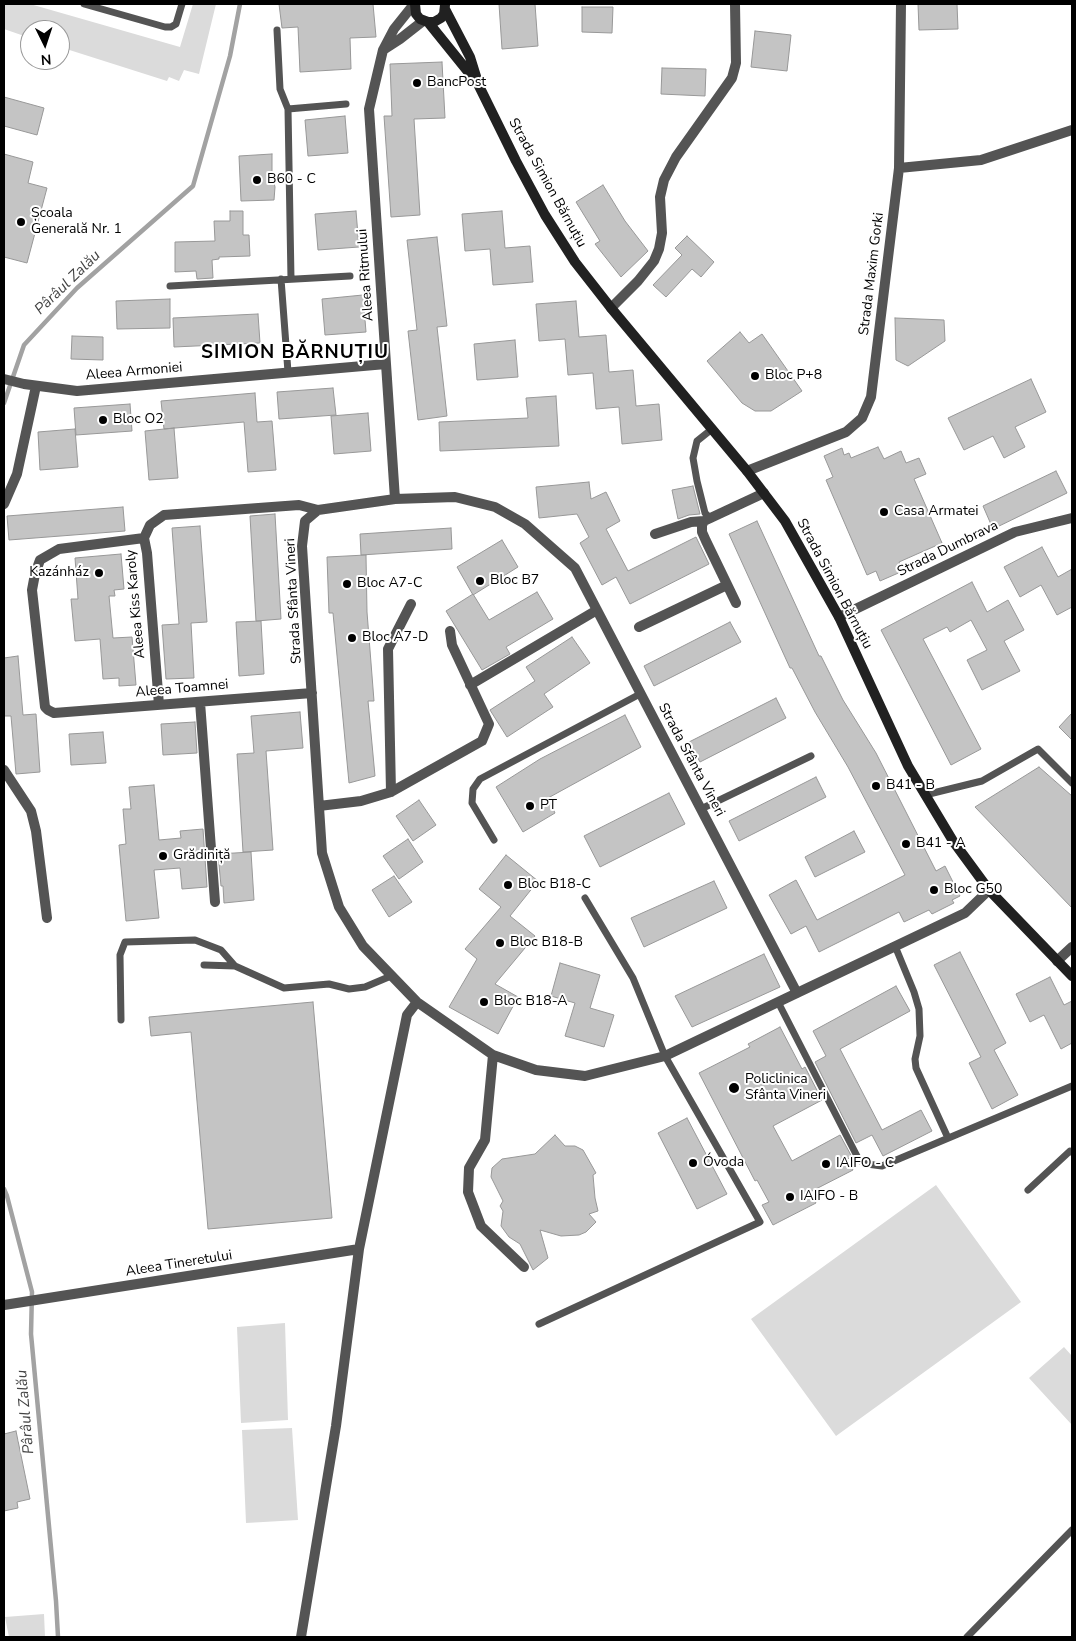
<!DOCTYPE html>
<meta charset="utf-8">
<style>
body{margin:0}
#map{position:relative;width:1076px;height:1641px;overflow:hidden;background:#fff;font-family:"Nunito Sans",sans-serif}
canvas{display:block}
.frame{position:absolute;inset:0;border:5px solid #000;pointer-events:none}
.north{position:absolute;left:20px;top:20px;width:50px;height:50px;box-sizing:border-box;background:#fff;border:1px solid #999;border-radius:50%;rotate:176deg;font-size:14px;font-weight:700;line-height:20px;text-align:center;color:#000}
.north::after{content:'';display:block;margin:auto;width:18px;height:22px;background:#000;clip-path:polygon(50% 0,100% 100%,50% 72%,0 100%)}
</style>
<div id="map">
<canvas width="1076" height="1641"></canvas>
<div class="frame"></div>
<div class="north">N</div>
</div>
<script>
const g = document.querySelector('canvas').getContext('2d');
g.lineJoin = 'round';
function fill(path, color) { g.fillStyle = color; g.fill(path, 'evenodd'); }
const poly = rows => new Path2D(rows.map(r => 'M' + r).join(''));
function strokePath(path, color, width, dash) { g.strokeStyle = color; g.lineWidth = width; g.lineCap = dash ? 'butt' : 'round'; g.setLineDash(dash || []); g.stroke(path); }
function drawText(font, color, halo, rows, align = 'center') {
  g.font = font + ' "Nunito Sans",sans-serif'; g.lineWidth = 4; g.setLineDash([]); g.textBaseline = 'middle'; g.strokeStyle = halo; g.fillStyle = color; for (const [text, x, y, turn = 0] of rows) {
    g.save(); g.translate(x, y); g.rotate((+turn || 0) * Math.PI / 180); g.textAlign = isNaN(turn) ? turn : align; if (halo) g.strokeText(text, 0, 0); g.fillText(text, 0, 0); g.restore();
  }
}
fill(poly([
 [4,4,30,4,180,47,193,4,216,4,199,74,184,70,179,81,169,77,167,81,60,47,60,30,30,30,30,38,4,29],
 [936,1185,1021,1302,836,1436,751,1319],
 [285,1323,288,1420,241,1423,237,1327],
 [1064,1347,1072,1356,1072,1425,1029,1378],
 [292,1428,298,1520,246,1523,242,1430],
 [44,1614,45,1637,9,1637,5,1617]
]), '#dbdbdb');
strokePath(poly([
 [4,403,24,345,77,288,193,186,230,56,240,4],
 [4,1189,7,1196,32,1292,31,1334,56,1601,58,1637]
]), '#a2a2a2', 4.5);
const building = poly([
 [279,4,373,4,376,37,350,38,351,69,300,72,298,27,282,28,279,4],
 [499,4,535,4,538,46,502,49,499,4],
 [918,4,957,4,958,29,919,30,918,4],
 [582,7,613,7,612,33,582,32,582,7],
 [755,31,791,35,787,71,751,67,755,31],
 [442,62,445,118,414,119,420,215,391,217,384,116,392,116,390,64,442,62],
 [662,68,706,69,705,96,661,94,662,68],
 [4,97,44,108,37,135,4,126,4,97],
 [345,116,348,153,308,156,305,120,345,116],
 [4,154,33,162,28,183,47,188,27,263,4,257,4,154],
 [272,154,272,174,275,187,274,200,241,201,239,156,272,154],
 [603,185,625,221,648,251,621,277,595,244,600,241,576,202,603,185],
 [230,211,243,211,243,235,249,235,250,256,219,257,219,259,212,260,213,278,197,279,196,271,175,272,175,242,215,241,214,221,230,221,230,211],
 [356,211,359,247,318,250,315,214,356,211],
 [502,211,505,248,530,246,533,282,493,285,490,249,465,251,462,214,502,211],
 [687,236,714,262,701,277,692,269,666,297,653,285,682,255,675,248,687,236],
 [437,237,447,326,437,327,447,416,418,420,408,331,417,330,407,240,437,237],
 [363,295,366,332,325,335,322,299,363,295],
 [170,299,170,328,117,329,116,301,170,299],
 [576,301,579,337,606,335,609,372,633,370,636,406,659,404,662,440,622,444,619,407,596,409,593,373,568,375,565,339,539,341,536,304,576,301],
 [258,314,260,343,174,347,173,318,258,314],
 [895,318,944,320,945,341,908,366,896,360,895,318],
 [740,332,749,343,762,334,802,391,771,411,755,411,742,403,707,361,740,332],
 [72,336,103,337,103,360,71,359,72,336],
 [515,340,518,377,477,380,474,344,515,340],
 [1031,379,1046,412,1015,427,1025,447,1004,458,993,436,964,450,948,418,1031,379],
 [333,388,336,415,279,419,277,392,333,388],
 [255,393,257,422,272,421,276,470,248,472,244,422,164,429,161,401,255,393],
 [556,396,559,446,440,451,439,422,528,418,526,398,556,396],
 [130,404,132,431,76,435,74,408,130,404],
 [368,413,371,451,334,454,331,416,368,413],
 [174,428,178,478,149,480,145,431,174,428],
 [75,429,78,467,40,470,38,432,75,429],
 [878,447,884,459,901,451,906,463,919,458,926,474,914,479,942,543,899,562,903,571,880,581,876,571,867,575,826,480,833,477,824,456,842,448,844,455,849,453,851,458,878,447],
 [1056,471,1067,493,993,529,983,506,1056,471],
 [589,482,591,499,606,492,620,521,606,529,628,571,696,537,709,564,630,604,616,577,602,585,580,543,589,537,577,514,539,518,536,487,589,482],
 [693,486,700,514,689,515,678,519,672,490,693,486],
 [123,507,125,531,9,540,7,516,123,507],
 [275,514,281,619,256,621,250,516,275,514],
 [757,521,819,656,821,656,843,700,876,753,936,871,945,866,960,896,952,900,954,903,932,914,929,910,904,922,899,912,819,952,806,926,791,934,769,895,796,880,817,920,905,875,848,767,815,712,792,668,790,668,729,534,757,521],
 [200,526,207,622,191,623,194,678,166,679,162,625,179,624,172,528,200,526],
 [451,528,452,549,361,555,360,534,451,528],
 [502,540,518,567,473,595,457,567,502,540],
 [1042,547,1058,577,1072,569,1072,607,1057,615,1041,585,1020,597,1004,567,1042,547],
 [121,554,124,589,114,590,115,596,109,596,113,638,132,637,136,685,119,686,119,678,103,679,100,639,75,641,71,599,78,599,75,558,121,554],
 [366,555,367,612,374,701,368,701,375,776,349,783,333,613,329,613,327,557,366,555],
 [972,582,987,612,1008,600,1024,630,1004,641,1020,671,982,690,967,660,987,650,971,620,950,632,947,627,923,639,981,749,951,765,881,630,972,582],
 [537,592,553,619,506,647,510,654,482,670,446,611,473,594,489,620,537,592],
 [261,621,264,674,239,676,236,622,261,621],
 [730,622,741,642,654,686,644,666,730,622],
 [572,637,590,663,544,694,553,707,507,737,490,710,535,681,526,667,572,637],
 [18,656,23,715,36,714,40,772,16,774,11,716,4,716,4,658,18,656],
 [776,698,786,718,700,762,689,742,776,698],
 [300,712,303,748,266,751,273,850,243,852,237,754,254,753,251,716,300,712],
 [1072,713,1072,740,1059,727,1072,713],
 [625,715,641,747,548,798,555,813,523,832,496,787,540,759,625,715],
 [195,722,197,753,163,755,161,724,195,722],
 [103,732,106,763,71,765,69,734,103,732],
 [1039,767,1072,796,1072,908,975,807,1039,767],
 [816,777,826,797,739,841,729,821,816,777],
 [154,785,159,840,181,838,180,831,203,829,207,887,182,889,180,868,154,870,159,918,126,921,119,845,126,844,123,809,131,809,129,787,154,785],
 [669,793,685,824,600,867,584,836,669,793],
 [419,800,436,825,413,841,396,816,419,800],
 [854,831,865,852,815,877,805,857,854,831],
 [408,839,423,862,399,879,383,856,408,839],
 [251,852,254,900,224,903,223,886,221,886,218,854,251,852],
 [506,855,538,881,510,916,535,936,495,984,518,997,498,1034,449,1007,477,959,465,949,501,907,479,889,506,855],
 [394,876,412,902,389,917,372,890,394,876],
 [714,881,727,908,644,947,631,918,714,881],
 [960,952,1006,1043,994,1050,1018,1095,992,1109,969,1063,981,1057,934,965,960,952],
 [764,954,780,987,692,1027,675,996,764,954],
 [560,963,600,975,590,1008,614,1015,604,1047,565,1036,575,1003,551,996,560,963],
 [1050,977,1064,1005,1072,1001,1072,1043,1061,1049,1044,1015,1030,1022,1016,994,1050,977],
 [896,986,910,1011,840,1049,882,1130,921,1110,932,1131,883,1156,872,1135,856,1143,815,1062,826,1056,813,1031,896,986],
 [313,1002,332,1218,208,1229,191,1032,151,1036,149,1017,313,1002],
 [780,1027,802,1069,805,1067,822,1100,773,1126,792,1161,840,1135,852,1157,847,1159,853,1170,810,1192,816,1203,773,1225,762,1205,769,1202,757,1180,755,1181,699,1073,750,1047,748,1044,780,1027],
 [687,1118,727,1194,697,1209,658,1133,687,1118],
 [555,1135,565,1146,575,1146,583,1150,596,1173,593,1175,595,1198,598,1211,589,1214,596,1222,586,1232,579,1235,561,1236,540,1230,548,1258,533,1270,520,1244,509,1237,501,1226,503,1211,500,1206,503,1201,491,1177,492,1168,502,1159,535,1154,555,1135],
 [16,1431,30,1499,17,1502,18,1508,4,1511,4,1434,16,1431]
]);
fill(building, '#c4c4c4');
strokePath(building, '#989898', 1);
strokePath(poly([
 [84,4,165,27,171,27,176,24,182,4],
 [277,30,280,89,288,109,291,279],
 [288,109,346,104],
 [281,279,288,372],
 [170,286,350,276],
 [710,518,705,513,697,481,693,458,697,441,712,429],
 [925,795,982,781,1038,749,1072,783],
 [701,809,811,756],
 [494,840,472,803,473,789,480,779,640,694],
 [895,946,914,992,919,1009,920,1036,915,1059,916,1068,948,1138],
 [204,965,235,966,284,988,329,984,349,989,365,987,391,976],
 [778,1002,859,1160,867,1164,882,1166,1072,1086],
 [121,1020,120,955,125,942,195,940,221,950,235,966],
 [1028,1190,1070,1151,1072,1152],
 [539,1324,760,1222,665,1056,633,978,585,898],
 [967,1637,1072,1530]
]), '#545454', 7);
strokePath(poly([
 [383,50,400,39,423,21],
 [899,168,981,160,1072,130],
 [611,308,638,281,654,261,659,249,662,233,660,197,664,180,676,157,732,78,736,63,735,4],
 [4,379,24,384,77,391,386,364],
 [747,471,846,432,862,418,871,397,899,168,901,4],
 [395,499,369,109,383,50,394,29,414,4],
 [4,504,17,474,36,386],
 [655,534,691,522,704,521],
 [144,538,59,549,40,560,35,574,32,590,45,707,48,710,54,713,312,693],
 [736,603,706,541,702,532,702,525,704,521,764,493],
 [839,617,1015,532,1072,518],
 [639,627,727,585],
 [470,685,597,610],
 [200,702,215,902],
 [159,705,147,553,144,538,150,525,164,515,299,505,318,510],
 [4,770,31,811,36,831,47,918],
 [391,792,388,649,411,604],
 [319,806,361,801,391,792,482,741,489,724,452,645,450,631],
 [1057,961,1072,947],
 [797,993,575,568,525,524,495,507,455,497,395,499,318,510,305,521,302,546,322,853,339,907,363,946,417,1002,493,1055,536,1070,585,1076,665,1056,797,993,965,913,989,890],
 [493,1055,485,1140,469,1168,468,1192,481,1226,524,1267],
 [4,1305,359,1249],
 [301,1637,336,1426,359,1249,407,1015,417,1002]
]), '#545454', 10);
strokePath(poly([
 [415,4,416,14,420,19,428,22,434,22,441,18,444,14,445,5],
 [445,9,470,57,479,86,516,161,545,215,575,262,611,308,747,471,785,521,839,617,908,766,953,841,989,890,1072,976],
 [428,22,474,79]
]), '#212121', 10);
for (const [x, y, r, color] of [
 [417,83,5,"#000"],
 [257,180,5,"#000"],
 [21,222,5,"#000"],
 [755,376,5,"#000"],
 [103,420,5,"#000"],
 [884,512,5,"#000"],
 [99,573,5,"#000"],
 [480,581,5,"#000"],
 [347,584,5,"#000"],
 [352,638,5,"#000"],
 [876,786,5,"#000"],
 [530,806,5,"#000"],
 [906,844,5,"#000"],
 [163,856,5,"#000"],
 [508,885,5,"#000"],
 [934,890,5,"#000"],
 [500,943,5,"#000"],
 [484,1002,5,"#000"],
 [734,1088,6,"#000"],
 [693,1163,5,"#000"],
 [826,1164,5,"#000"],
 [790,1197,5,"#000"]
]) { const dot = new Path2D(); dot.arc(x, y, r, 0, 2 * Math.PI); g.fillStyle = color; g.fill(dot); strokePath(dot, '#fff', 2); }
drawText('14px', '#000', '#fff', [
 ["BancPost",427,83],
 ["B60 - C",267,180],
 ["Școala",31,214],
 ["Generală Nr. 1",31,230],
 ["Bloc P+8",765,376],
 ["Bloc O2",113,420],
 ["Casa Armatei",894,512],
 ["Kazánház",89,573,"right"],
 ["Bloc B7",490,581],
 ["Bloc A7-C",357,584],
 ["Bloc A7-D",362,638],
 ["B41 - B",886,786],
 ["PT",540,806],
 ["B41 - A",916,844],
 ["Grădiniță",173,856],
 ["Bloc B18-C",518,885],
 ["Bloc G50",944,890],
 ["Bloc B18-B",510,943],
 ["Bloc B18-A",494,1002],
 ["Policlinica",745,1080],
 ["Sfânta Vineri",745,1096],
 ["Óvoda",703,1163],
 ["IAIFO - C",836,1164],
 ["IAIFO - B",800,1197]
], 'left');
drawText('14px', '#000', '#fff', [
 ["Strada Simion Bărnuțiu",547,183,61],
 ["Strada Maxim Gorki",872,274,-83],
 ["Aleea Ritmului",366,275,-94],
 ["Aleea Armoniei",134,372,-5],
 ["Strada Dumbrava",948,549,-26],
 ["Strada Simion Bărnuțiu",834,584,62],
 ["Strada Sfânta Vineri",294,601,-93],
 ["Aleea Kiss Karoly",136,604,-95],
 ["Aleea Toamnei",182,689,-5],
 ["Strada Sfânta Vineri",691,760,62],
 ["Aleea Tineretului",179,1264,-9]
]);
drawText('italic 15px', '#434343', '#fff', [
 ["Pârâul Zalău",68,283,-44],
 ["Pârâul Zalău",26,1412,-95]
]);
g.letterSpacing = '1px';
drawText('bold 19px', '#000', '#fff', [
 ["SIMION BĂRNUȚIU",295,353]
]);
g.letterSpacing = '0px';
</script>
